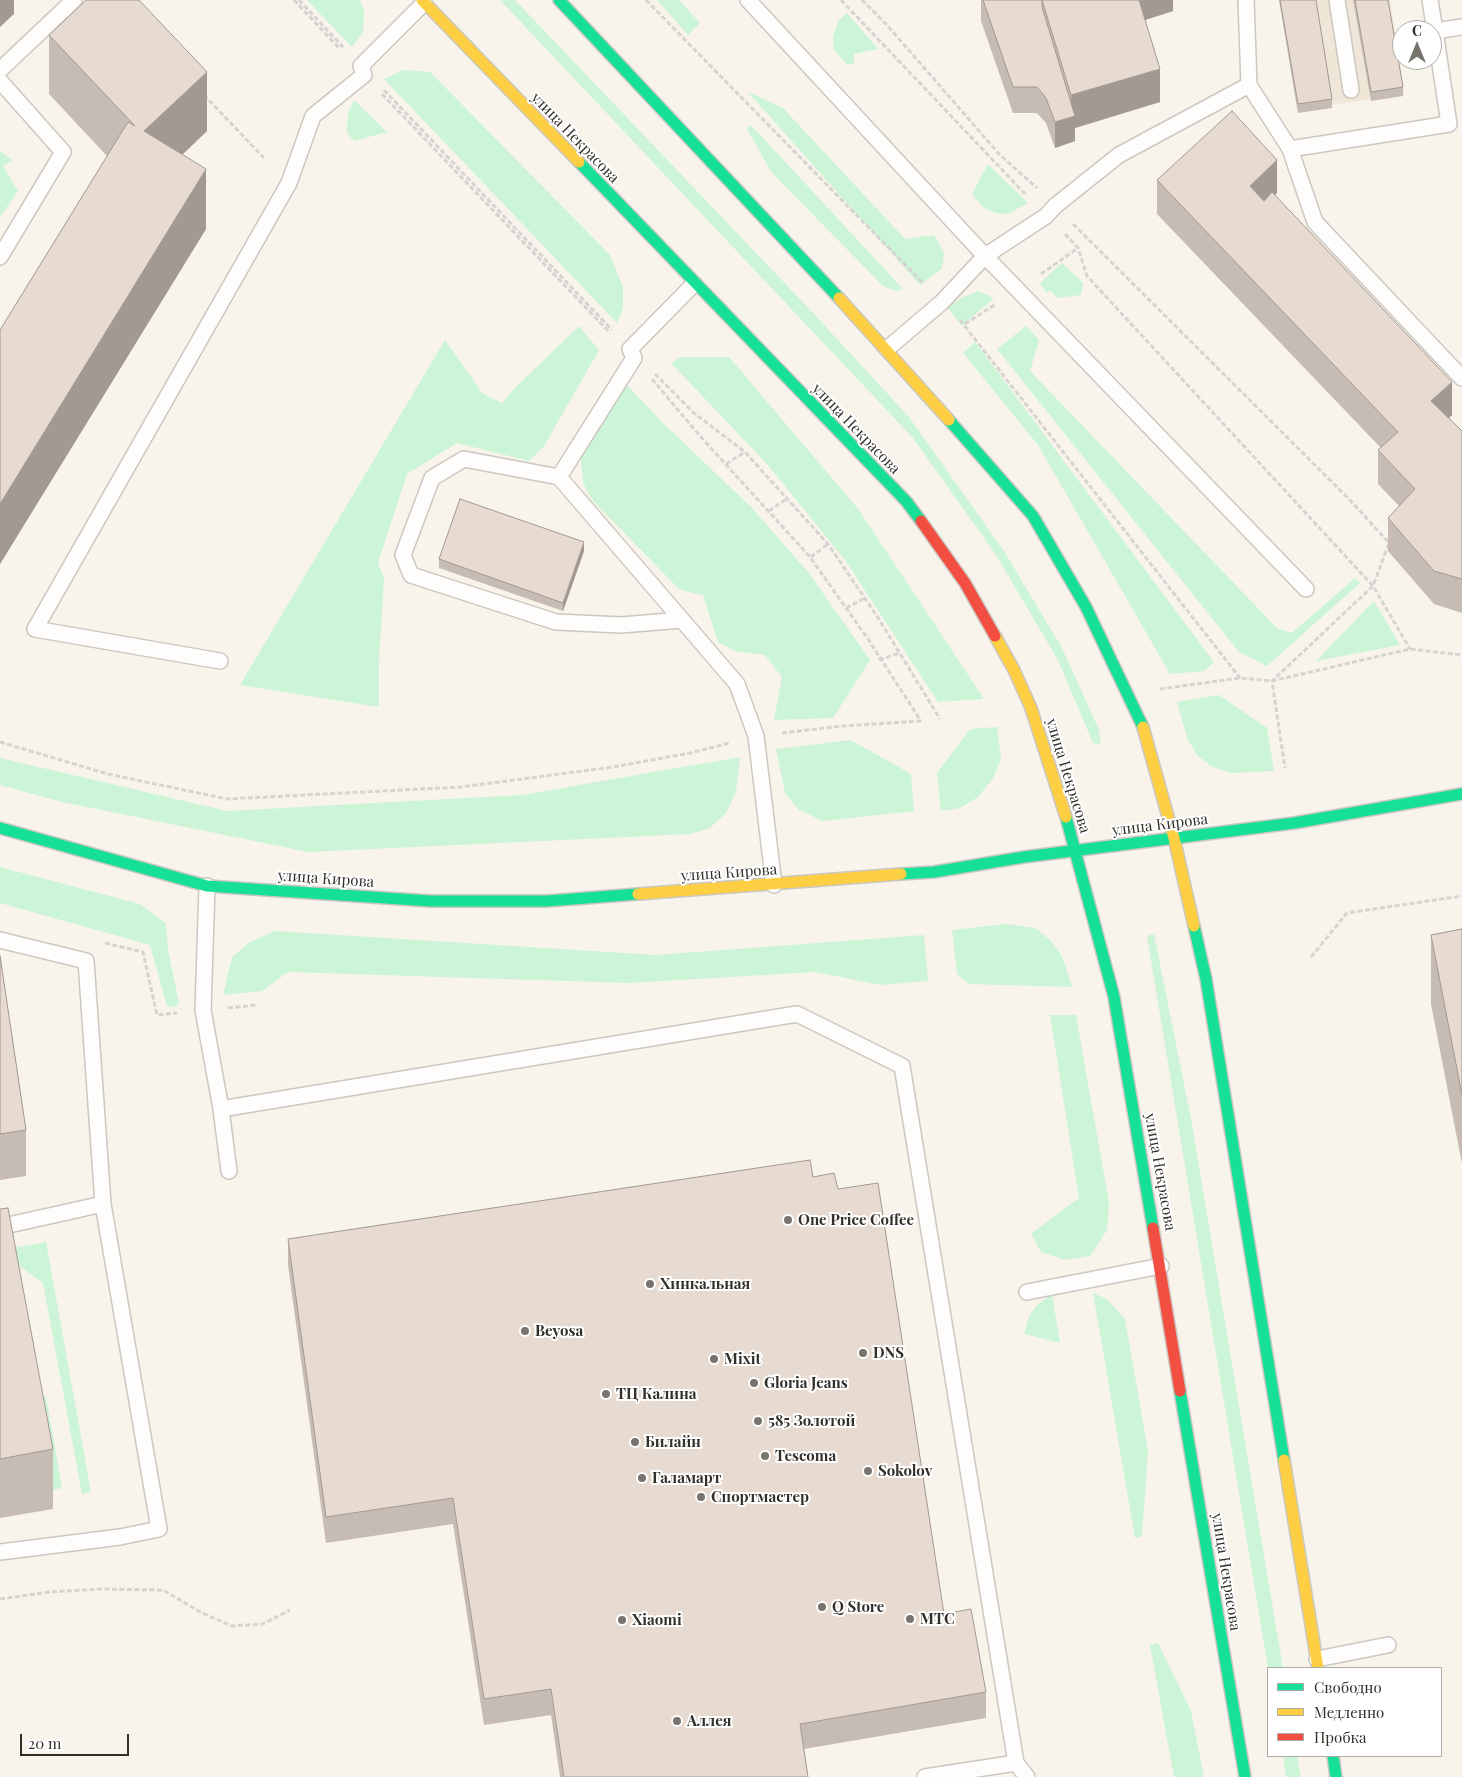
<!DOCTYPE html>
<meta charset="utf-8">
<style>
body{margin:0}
#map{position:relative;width:1462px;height:1777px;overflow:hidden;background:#f8f3eb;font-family:"Playfair Display",serif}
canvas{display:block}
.legend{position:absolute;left:1267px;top:1667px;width:175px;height:90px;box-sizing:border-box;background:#fff;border:1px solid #adaca9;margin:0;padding:6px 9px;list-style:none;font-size:15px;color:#322f29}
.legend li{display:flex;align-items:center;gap:10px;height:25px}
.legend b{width:25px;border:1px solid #adaca9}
.north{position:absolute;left:1392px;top:20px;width:50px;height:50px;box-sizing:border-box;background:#fff;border:1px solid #adaca9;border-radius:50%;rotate:0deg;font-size:14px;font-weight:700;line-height:20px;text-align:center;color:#322f29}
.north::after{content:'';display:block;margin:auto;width:18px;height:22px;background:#77746d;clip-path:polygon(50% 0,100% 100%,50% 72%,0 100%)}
.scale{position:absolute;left:20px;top:1734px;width:109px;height:22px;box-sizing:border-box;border:2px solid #322f29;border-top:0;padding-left:6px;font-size:15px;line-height:18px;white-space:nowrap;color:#322f29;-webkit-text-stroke:4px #fff;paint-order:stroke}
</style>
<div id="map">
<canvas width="1462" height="1777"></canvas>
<ul class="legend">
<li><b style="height:6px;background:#16e098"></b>Свободно</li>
<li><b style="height:6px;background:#ffcf43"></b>Медленно</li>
<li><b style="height:6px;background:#f24e42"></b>Пробка</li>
</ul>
<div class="north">С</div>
<div class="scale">20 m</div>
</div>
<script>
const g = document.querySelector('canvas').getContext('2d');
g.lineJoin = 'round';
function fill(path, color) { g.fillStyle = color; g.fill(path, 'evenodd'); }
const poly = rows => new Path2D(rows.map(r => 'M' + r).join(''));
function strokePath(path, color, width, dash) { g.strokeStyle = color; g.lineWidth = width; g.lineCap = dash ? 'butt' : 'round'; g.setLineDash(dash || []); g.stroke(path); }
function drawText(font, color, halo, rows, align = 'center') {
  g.font = font + ' "Playfair Display",serif'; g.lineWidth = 4; g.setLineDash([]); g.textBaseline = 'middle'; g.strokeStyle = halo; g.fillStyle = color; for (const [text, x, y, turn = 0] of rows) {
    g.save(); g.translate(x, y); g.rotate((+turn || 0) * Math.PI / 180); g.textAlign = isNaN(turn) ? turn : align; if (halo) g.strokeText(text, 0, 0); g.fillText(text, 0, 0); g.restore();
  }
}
fill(poly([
 [1281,0,1390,0,1404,94,1297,110]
]), '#efe6d8');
fill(poly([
 [307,0,360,0,364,10,363,32,352,47],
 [500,0,515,0,815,315,909,417,1004,551,1062,648,1099,730,1101,744,1093,743,1058,660,996,555,913,438],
 [657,0,679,0,700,23,688,35],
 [847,13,878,49,854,54,854,64,846,64,834,49,833,37,838,21],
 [403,70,430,72,610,255,623,287,623,308,617,323,384,79],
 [748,92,783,108,905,239,934,235,944,252,942,269,920,285],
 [354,100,387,132,354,141,347,133,348,113],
 [751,125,903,289,896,291,883,286,772,173,747,129],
 [0,151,12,160,3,166,18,191,0,217],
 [988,164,1028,203,1008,214,996,213,984,208,972,194],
 [1062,263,1083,283,1081,295,1057,298,1050,290,1047,293,1040,283],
 [978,291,994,298,962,326,948,308,961,298],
 [579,326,599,350,544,446,529,461,457,443,407,474,378,563,384,578,379,660,379,707,240,685,445,340,483,394,502,403,515,388],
 [1026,326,1039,340,1030,371,1277,628,1292,633,1355,578,1360,583,1267,666,1239,652,997,349],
 [975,342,1214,662,1204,671,1170,674,1038,445,963,353],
 [681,357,729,357,859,510,984,699,938,702,845,560,767,464,671,363],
 [624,382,662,422,751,507,808,572,870,660,833,718,774,720,782,677,765,655,735,651,718,642,703,595,680,590,593,501,583,483,581,458,588,440],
 [1374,601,1400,645,1316,661],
 [1219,695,1267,728,1274,771,1232,773,1212,767,1198,756,1188,740,1177,702],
 [997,727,1001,759,993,778,978,797,960,808,941,811,937,773,970,729],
 [851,740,911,774,914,811,823,821,799,810,785,793,776,749],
 [740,757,736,792,726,813,710,828,690,834,309,852,62,802,0,785,0,758,227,811,522,795],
 [0,867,140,904,166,923,168,950,179,1003,176,1007,167,1006,150,945,0,903],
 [1006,924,1035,928,1049,939,1062,956,1072,987,969,984,957,974,952,930],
 [275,931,656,955,924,935,928,981,880,985,815,972,629,983,288,972,262,991,223,995,232,957,250,942],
 [1154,934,1191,1119,1283,1668,1268,1668,1147,936],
 [1050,1015,1076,1015,1109,1203,1107,1230,1090,1256,1065,1260,1041,1252,1031,1234,1079,1198],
 [46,1242,91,1492,82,1494,43,1283,0,1252,0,1250],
 [1093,1293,1107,1299,1125,1319,1148,1451,1142,1536,1135,1538],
 [1052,1294,1060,1343,1024,1334,1029,1316,1037,1305],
 [46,1397,62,1488,52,1490,36,1399],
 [1158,1643,1191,1711,1204,1777,1174,1777,1150,1645],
 [1283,1756,1297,1756,1301,1777,1286,1777]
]), '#ccf5d7');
const lane = poly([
 [748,0,985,256,1306,589],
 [1337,0,1351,90],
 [1430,0,1435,31,1462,27],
 [0,70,74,0],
 [0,81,63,152,0,257],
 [1249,85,1290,149,1315,222,1462,378],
 [1290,149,1449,124,1435,31],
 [887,349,942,302,985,256,1046,216,1055,206,1119,155,1249,85,1246,0],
 [559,477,634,358,630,349,694,284],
 [682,620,621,625,556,622,411,575,403,555,432,478,464,459,559,477,682,620,737,684,756,736,774,885],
 [220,661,35,629,289,183,313,116,364,75,361,66,424,3],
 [207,886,203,1010,221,1109],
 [0,940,86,961,103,1204],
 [229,1171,221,1109,797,1014,902,1066,1016,1763],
 [0,1227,103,1204,159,1529,120,1537,0,1552],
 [1027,1292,1161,1266],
 [1317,1659,1388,1645],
 [925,1777,1016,1763,1027,1777]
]);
const fast = poly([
 [559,0,839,298],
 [579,162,906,501,921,521],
 [949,420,1033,516,1086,607,1143,727],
 [1066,817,1114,997,1153,1228],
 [0,828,207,886,430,901,547,901,638,894],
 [901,874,934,872,1024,857,1294,823,1462,794],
 [1194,926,1206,979,1284,1460],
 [1180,1391,1245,1777],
 [1333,1756,1336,1777]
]);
const slow = poly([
 [422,0,579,162],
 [839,298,949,420],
 [995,636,1014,670,1031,708,1066,817],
 [1143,727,1174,838,1194,926],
 [638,894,901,874],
 [1284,1460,1318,1668]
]);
const jam = poly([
 [921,521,965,583,995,636],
 [1153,1228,1180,1391]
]);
strokePath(lane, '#cbc7c1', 18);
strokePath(fast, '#cbc7c1', 14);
strokePath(slow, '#cbc7c1', 14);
strokePath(jam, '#cbc7c1', 14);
strokePath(poly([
 [294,0,340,49],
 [299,0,343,47],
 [646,0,924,284],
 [841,0,1027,196],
 [862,0,886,24,1000,155,1037,188],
 [384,90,612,330],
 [382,94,610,333],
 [204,95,264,158],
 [1073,224,1351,501,1389,543,1373,586,1272,681,1285,768],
 [1065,234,1078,248,1087,276,1373,586,1410,649],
 [1041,274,1078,248],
 [960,320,1240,678],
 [965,324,996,304],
 [655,374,694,413,745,452,828,544,877,616,940,719],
 [652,379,700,436,810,557,868,639,921,721],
 [726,464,745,452],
 [769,511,788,498],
 [811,557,828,544],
 [846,608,865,598],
 [879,660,899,653],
 [1160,689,1240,678,1272,681,1410,649,1462,655],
 [782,733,842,726,921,721],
 [0,742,108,774,227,799,461,787,613,767,690,753,730,743],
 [105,943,143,952,157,1015,177,1013],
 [1311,957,1347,913,1462,896],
 [228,1008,256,1005],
 [0,1599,49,1592,102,1589,163,1590,202,1613,232,1626,263,1624,290,1610]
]), '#d6d4d2', 3, [5, 2.5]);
strokePath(lane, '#fefdfc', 15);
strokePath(fast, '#16e098', 11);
strokePath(slow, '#ffcf43', 11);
strokePath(jam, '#f24e42', 11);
fill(poly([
 [981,0,1173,0,1173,11,1145,20,1160,102,1075,128,1075,141,1055,148,1046,123,1037,113,1013,113,981,21],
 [1279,0,1316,0,1332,99,1332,108,1298,113],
 [1353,0,1388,0,1403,87,1403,96,1371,101],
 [49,35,207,131,182,155,206,229,0,564,0,330,107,156,49,94],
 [1157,180,1277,193,1275,195,1452,415,1449,418,1462,431,1462,613,1434,604,1388,551,1388,518,1399,506,1378,484,1378,450,1381,448,1157,214],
 [584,551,563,611,439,568,439,559],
 [1462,929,1462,1164,1431,1004,1431,935],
 [0,956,26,1130,26,1176,0,1180],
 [813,1177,838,1189,944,1614,986,1692,986,1718,804,1749,808,1777,560,1777,551,1715,484,1725,453,1524,326,1543,288,1265,288,1239],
 [0,1209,53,1449,53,1509,0,1518]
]), '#c7bcb4');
fill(poly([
 [0,0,14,0,14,14,0,27],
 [1136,0,1173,0,1173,11,1136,23],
 [1160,69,1160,102,1075,128,1075,141,1055,148,1055,122,1071,117,1071,95],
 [207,72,207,131,144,191,144,131],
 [1277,160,1277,193,1250,219,1250,186],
 [206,169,206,229,0,564,0,504],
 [1452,382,1452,415,1431,434,1431,401],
 [584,542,584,551,563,611,563,603]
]), '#a29992');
const building = poly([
 [86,0,139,0,207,72,144,131,206,169,0,504,0,330,128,122,135,126,49,35,86,0],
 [983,0,1042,0,1042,7,1075,116,1055,122,1046,98,1037,87,1013,87,983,0],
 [1042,0,1139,0,1160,69,1071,95,1042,0],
 [1280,0,1316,0,1332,99,1298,104,1280,0],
 [1355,0,1388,0,1403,87,1371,92,1355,0],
 [1232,111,1277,160,1250,186,1264,201,1272,192,1452,382,1431,401,1462,431,1462,579,1434,571,1388,518,1415,489,1378,450,1398,432,1157,180,1232,111],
 [460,499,584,542,563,603,439,559,460,499],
 [1462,929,1462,1095,1431,935,1462,929],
 [0,956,26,1130,0,1134,0,956],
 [810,1160,813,1177,834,1173,838,1189,878,1183,944,1614,971,1609,986,1692,800,1724,808,1777,564,1777,551,1689,484,1699,453,1498,326,1517,288,1239,810,1160],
 [8,1208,53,1449,0,1459,0,1209,8,1208]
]);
fill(building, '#e7dbd1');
strokePath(building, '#a29992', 1);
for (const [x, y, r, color] of [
 [788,1220,5,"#77746d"],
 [650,1284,5,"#77746d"],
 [525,1331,5,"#77746d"],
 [863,1353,5,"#77746d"],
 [714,1359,5,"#77746d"],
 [754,1383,5,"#77746d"],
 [606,1394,5,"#77746d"],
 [758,1421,5,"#77746d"],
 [635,1442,5,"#77746d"],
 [765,1456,5,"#77746d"],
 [868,1471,5,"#77746d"],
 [642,1478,5,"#77746d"],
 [701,1497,5,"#77746d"],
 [822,1607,5,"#77746d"],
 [910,1619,5,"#77746d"],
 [622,1620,5,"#77746d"],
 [677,1721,5,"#77746d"]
]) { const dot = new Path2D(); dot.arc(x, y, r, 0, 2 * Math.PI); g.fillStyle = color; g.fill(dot); strokePath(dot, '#fff', 2); }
drawText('15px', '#322f29', '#fff', [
 ["улица Некрасова",575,138,46],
 ["улица Некрасова",856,429,46],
 ["улица Некрасова",1068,776,73],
 ["улица Кирова",1160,825,-7],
 ["улица Кирова",729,873,-4],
 ["улица Кирова",326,879,4],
 ["улица Некрасова",1160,1172,80],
 ["улица Некрасова",1226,1572,81]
]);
drawText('bold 15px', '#322f29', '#fff', [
 ["One Price Coffee",798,1220],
 ["Хинкальная",660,1284],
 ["Beyosa",535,1331],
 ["DNS",873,1353],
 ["Mixit",724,1359],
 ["Gloria Jeans",764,1383],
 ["ТЦ Калина",616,1394],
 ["585 Золотой",768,1421],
 ["Билайн",645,1442],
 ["Tescoma",775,1456],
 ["Sokolov",878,1471],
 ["Галамарт",652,1478],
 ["Спортмастер",711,1497],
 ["Q Store",832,1607],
 ["МТС",920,1619],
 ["Xiaomi",632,1620],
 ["Аллея",687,1721]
], 'left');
</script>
